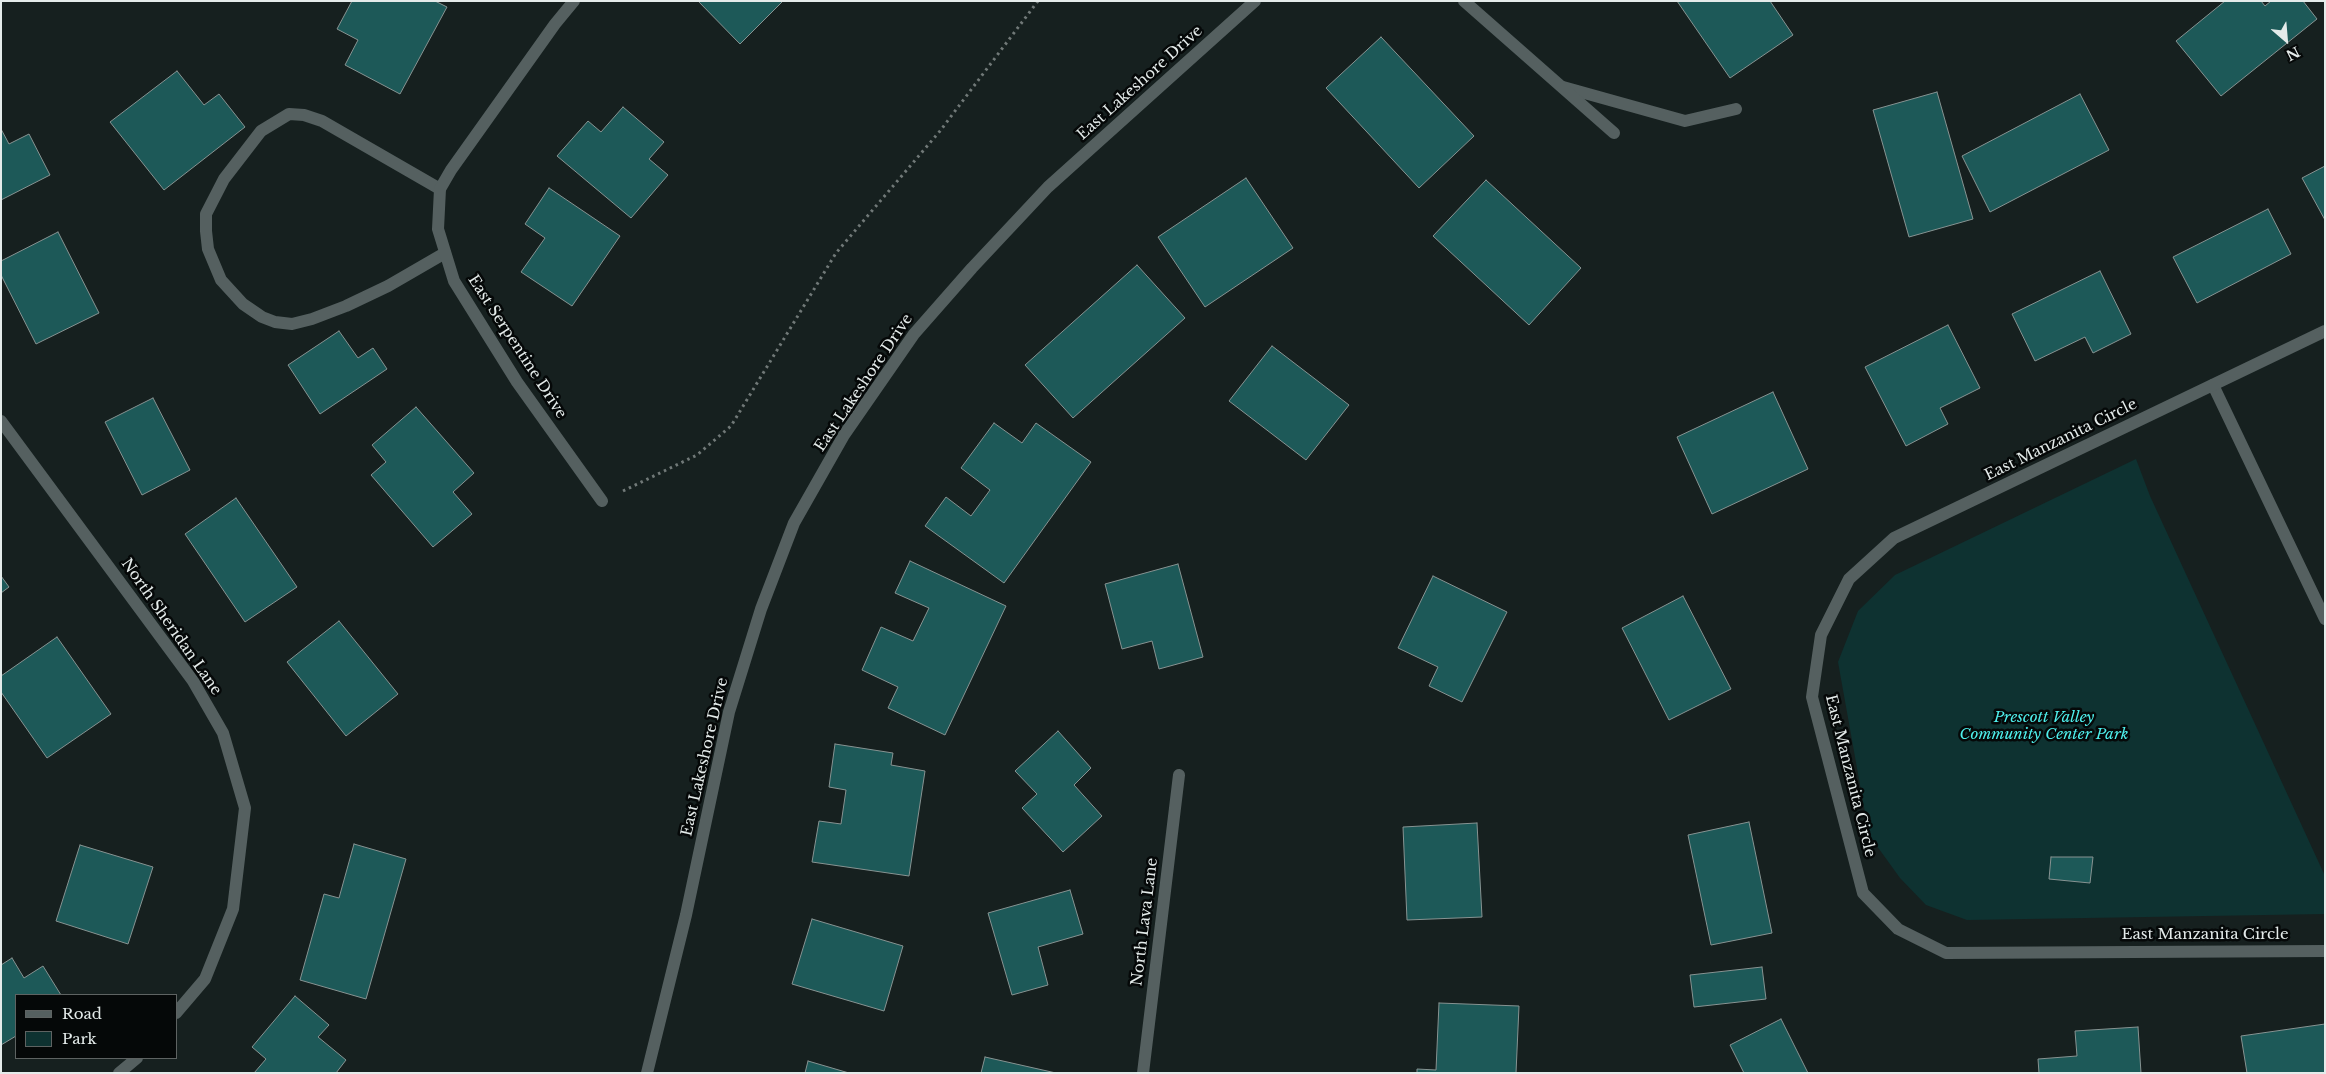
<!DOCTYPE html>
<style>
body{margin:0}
#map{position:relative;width:2326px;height:1074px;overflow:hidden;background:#16201f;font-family:"Libre Baskerville",serif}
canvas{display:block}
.frame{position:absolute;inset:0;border:2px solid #e4ebea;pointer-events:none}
.legend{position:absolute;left:15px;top:994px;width:162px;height:65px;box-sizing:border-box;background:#050808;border:1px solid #5e6362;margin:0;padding:6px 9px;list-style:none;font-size:15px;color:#e4ebea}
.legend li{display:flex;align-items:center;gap:10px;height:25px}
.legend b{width:25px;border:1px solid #5e6362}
.north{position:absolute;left:2261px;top:15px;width:50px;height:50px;-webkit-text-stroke:4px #050808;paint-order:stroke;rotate:153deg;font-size:14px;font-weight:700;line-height:20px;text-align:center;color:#e4ebea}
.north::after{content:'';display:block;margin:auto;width:18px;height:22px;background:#e4ebea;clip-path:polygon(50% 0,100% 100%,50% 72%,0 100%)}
</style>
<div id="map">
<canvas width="2326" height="1074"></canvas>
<div class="frame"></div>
<ul class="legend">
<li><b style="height:6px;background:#556060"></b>Road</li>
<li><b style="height:14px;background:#0e3231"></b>Park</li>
</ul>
<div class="north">N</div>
</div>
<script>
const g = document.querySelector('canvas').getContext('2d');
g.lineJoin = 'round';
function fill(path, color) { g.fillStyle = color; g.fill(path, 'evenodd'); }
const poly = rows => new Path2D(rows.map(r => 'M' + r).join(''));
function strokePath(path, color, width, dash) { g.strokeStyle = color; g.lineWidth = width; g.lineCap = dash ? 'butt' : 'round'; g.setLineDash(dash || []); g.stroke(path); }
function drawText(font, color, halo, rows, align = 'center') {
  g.font = font + ' "Libre Baskerville",serif'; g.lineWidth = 5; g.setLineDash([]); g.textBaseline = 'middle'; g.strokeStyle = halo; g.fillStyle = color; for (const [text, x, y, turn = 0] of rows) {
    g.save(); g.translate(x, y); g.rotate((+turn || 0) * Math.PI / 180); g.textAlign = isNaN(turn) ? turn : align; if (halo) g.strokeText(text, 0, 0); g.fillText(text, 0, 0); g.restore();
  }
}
fill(poly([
 [2136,459,2150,496,2325,876,2325,914,1967,920,1926,905,1900,878,1869,835,1838,662,1858,611,1895,575]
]), '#0e3231');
const building = poly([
 [352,1,435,1,447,7,400,94,345,65,358,40,337,29,352,1],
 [698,1,783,1,740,44,698,1],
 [1677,1,1770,1,1793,35,1730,78,1677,1],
 [2225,1,2261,1,2265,6,2271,1,2303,1,2317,19,2221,96,2176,41,2225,1],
 [1381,37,1474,136,1419,188,1326,88,1381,37],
 [177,71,204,105,219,94,245,127,164,190,110,122,177,71],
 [1937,92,1973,219,1909,237,1873,110,1937,92],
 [2080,94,2109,150,1990,212,1962,156,2080,94],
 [623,107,664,142,649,159,668,175,631,218,557,156,588,121,601,132,623,107],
 [1,129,9,144,29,134,50,175,1,200,1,129],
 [2325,166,2325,220,2302,178,2325,166],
 [1246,178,1293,248,1205,307,1158,237,1246,178],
 [1486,180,1581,268,1529,325,1433,236,1486,180],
 [549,188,620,236,572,306,521,272,545,238,525,224,549,188],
 [2268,209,2291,254,2197,303,2173,257,2268,209],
 [58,232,99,313,36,344,1,275,1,261,58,232],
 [1137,265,1185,318,1073,418,1025,365,1137,265],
 [2100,271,2131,334,2093,353,2085,337,2035,361,2012,314,2100,271],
 [1948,325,1980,388,1940,408,1948,424,1906,446,1865,367,1948,325],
 [339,331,358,358,373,348,387,369,320,414,288,365,339,331],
 [1272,346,1349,405,1306,460,1229,401,1272,346],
 [1773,392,1808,469,1712,514,1677,437,1773,392],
 [153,398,190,470,142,495,105,422,153,398],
 [416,407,474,473,453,492,472,514,433,547,371,475,386,462,372,445,416,407],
 [994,423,1022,443,1036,423,1091,462,1004,583,925,526,946,497,971,516,990,490,961,468,994,423],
 [236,498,297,587,245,622,185,534,236,498],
 [910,561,1006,606,945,735,888,708,898,687,862,670,881,627,913,641,929,608,895,593,910,561],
 [1178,564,1203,657,1159,669,1152,641,1122,649,1105,584,1178,564],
 [1,576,9,587,1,593,1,576],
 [1433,576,1507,612,1462,702,1429,686,1438,667,1398,648,1433,576],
 [1683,596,1731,689,1669,720,1622,628,1683,596],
 [339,621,398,694,346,736,287,662,339,621],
 [57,637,111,714,47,758,1,692,1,676,57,637],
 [1058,731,1091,768,1074,785,1102,816,1063,852,1022,808,1037,794,1015,771,1058,731],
 [835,744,893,753,891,765,925,771,909,876,812,862,819,821,841,824,846,790,829,787,835,744],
 [1749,822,1772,933,1711,945,1688,835,1749,822],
 [1477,823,1482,917,1407,920,1403,827,1477,823],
 [354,844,406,859,366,999,300,980,324,894,339,898,354,844],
 [80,845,153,867,128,944,56,921,80,845],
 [2051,857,2093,857,2090,883,2049,879,2051,857],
 [1070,890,1083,934,1038,947,1048,985,1012,995,988,913,1070,890],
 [812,919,903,946,884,1011,792,984,812,919],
 [12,958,24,978,43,966,61,995,16,995,16,1036,1,1045,1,965,12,958],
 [1762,967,1766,999,1694,1007,1690,975,1762,967],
 [295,996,329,1025,318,1037,346,1060,336,1073,254,1073,266,1059,252,1047,295,996],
 [1439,1003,1519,1006,1516,1073,1417,1073,1417,1069,1436,1070,1439,1003],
 [1781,1019,1808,1073,1744,1073,1730,1045,1781,1019],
 [2325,1024,2325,1073,2247,1073,2241,1036,2325,1024],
 [2138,1027,2141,1073,2039,1073,2038,1059,2077,1056,2075,1031,2138,1027],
 [985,1057,1056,1073,981,1073,985,1057],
 [808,1061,849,1073,805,1073,808,1061]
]);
fill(building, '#1d5958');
strokePath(building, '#879392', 1);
strokePath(poly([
 [623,491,697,455,731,426,836,253,940,131,1038,1]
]), '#717978', 3, [2.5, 4]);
strokePath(poly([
 [1563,87,1685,121,1736,109],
 [440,189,322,121,304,115,289,114,261,131,224,179,206,214,206,231,208,249,221,280,243,304,262,317,275,322,292,324,312,319,346,306,388,286,445,253],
 [2213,385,2325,619]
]), '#556060', 12);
strokePath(poly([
 [574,1,555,24,451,170,440,189,438,229,454,281,517,382,602,501],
 [1464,1,1614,133],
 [2325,331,1894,538,1849,579,1821,635,1812,697,1863,893,1898,929,1946,953,2325,951],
 [1,421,193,681,223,733,245,808,233,909,205,979,176,1013],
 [119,1073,137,1058],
 [1143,1073,1179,775]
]), '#556060', 12);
strokePath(poly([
 [647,1073,686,915,729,712,761,609,794,523,844,435,914,334,972,268,1048,187,1255,1]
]), '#556060', 12);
drawText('15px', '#e4ebea', '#050808', [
 ["East Lakeshore Drive",1140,83,-42],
 ["East Serpentine Drive",517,347,57],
 ["East Lakeshore Drive",864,383,-56],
 ["East Manzanita Circle",2061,440,-26],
 ["North Sheridan Lane",171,627,55],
 ["East Lakeshore Drive",705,757,-77],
 ["East Manzanita Circle",1850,776,76],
 ["North Lava Lane",1145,922,-83],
 ["East Manzanita Circle",2205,935]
]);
drawText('italic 15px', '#4eefec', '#050808', [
 ["Prescott Valley",2044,718],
 ["Community Center Park",2044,735]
]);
</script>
